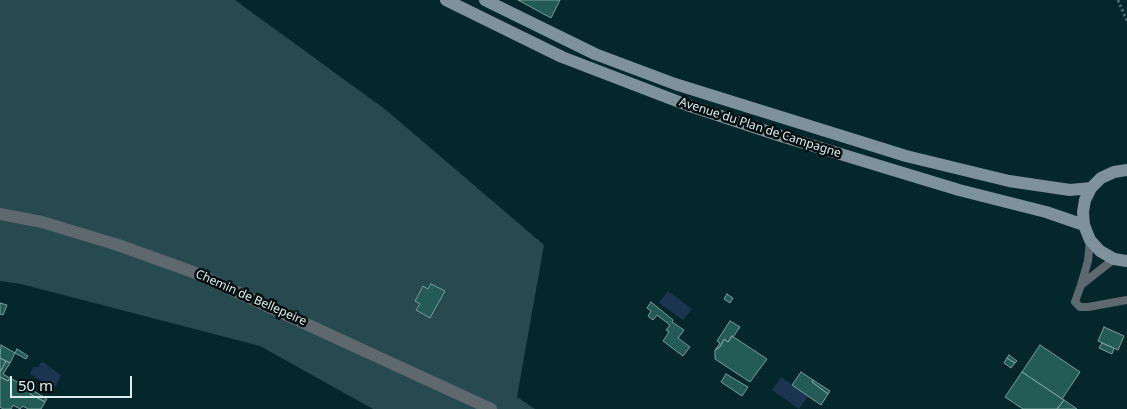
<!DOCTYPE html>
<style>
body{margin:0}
#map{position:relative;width:1127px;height:409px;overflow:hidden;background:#03272b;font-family:"Noto Sans",sans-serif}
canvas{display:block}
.scale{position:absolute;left:10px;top:376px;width:122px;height:22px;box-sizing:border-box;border:2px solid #dceef1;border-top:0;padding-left:6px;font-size:15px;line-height:18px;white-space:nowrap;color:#dceef1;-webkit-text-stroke:4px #020d0f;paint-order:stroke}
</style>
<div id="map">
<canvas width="1127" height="409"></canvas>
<div class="scale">50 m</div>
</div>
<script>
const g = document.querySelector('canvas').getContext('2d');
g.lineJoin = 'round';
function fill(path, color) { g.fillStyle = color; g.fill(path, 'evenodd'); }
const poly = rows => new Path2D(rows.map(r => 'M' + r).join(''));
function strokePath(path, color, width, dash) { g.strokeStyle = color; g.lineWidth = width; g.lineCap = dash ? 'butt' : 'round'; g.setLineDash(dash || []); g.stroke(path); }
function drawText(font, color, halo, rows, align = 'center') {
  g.font = font + ' "Noto Sans",sans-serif'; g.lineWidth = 5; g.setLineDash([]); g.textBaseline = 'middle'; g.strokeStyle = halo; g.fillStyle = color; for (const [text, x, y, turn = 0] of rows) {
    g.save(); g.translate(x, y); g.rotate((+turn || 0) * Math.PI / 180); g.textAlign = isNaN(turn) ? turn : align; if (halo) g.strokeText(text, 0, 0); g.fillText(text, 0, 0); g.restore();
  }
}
fill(poly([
 [0,0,235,0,386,110,544,245,517,397,535,409,373,409,260,346,21,284,0,281]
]), '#274a4f');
fill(poly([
 [668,291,692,309,683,320,659,303],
 [43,362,61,375,56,386,51,387,30,374,33,367,39,367,40,363],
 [781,377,808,396,799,409,772,390]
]), '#1b3551');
const building = poly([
 [518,0,560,0,551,18,518,0],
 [431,284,445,291,430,318,416,310,420,304,415,301,423,286,428,289,431,284],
 [727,294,733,298,730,303,724,299,727,294],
 [651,302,673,320,672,322,684,330,678,338,690,347,683,356,663,341,669,332,666,330,670,325,657,315,653,320,648,316,651,311,647,308,651,302],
 [0,303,7,305,3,315,0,314,0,303],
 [730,321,740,327,733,337,732,336,728,342,724,339,720,347,715,350,720,343,717,341,730,321],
 [1104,327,1124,336,1118,350,1098,341,1104,327],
 [732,336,767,359,750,382,715,359,715,350,720,347,724,339,728,342,732,336],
 [1102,343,1114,348,1112,354,1099,348,1102,343],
 [1,345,15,353,10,363,0,358,1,345],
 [1040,345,1080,372,1062,399,1022,372,1040,345],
 [17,349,28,356,26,359,15,353,17,349],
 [1009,355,1017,361,1015,363,1007,358,1009,355],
 [0,358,6,361,0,372,0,358],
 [1007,358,1015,363,1011,368,1004,363,1007,358],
 [6,361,10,363,3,374,10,378,8,381,0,377,0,372,6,361],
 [801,372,813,380,812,382,828,394,821,405,792,385,801,372],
 [1022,372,1064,400,1057,409,1023,409,1005,397,1022,372],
 [726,374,748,387,742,396,721,382,726,374],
 [0,377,8,381,10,378,32,390,30,394,45,402,41,409,28,409,23,406,20,409,13,405,11,409,3,409,0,407,0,377],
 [813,380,830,391,828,394,812,382,813,380],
 [32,390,47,399,45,402,30,394,32,390],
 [1064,400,1077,409,1057,409,1064,400]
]);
fill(building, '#235b56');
strokePath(building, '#7a9e99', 1);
strokePath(poly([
 [1118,0,1127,21]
]), '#4b696d', 3, [2.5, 2.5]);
strokePath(poly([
 [1090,240,1088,261,1081,285,1114,259],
 [1081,285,1075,302,1080,307,1088,307,1127,300]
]), '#5d696f', 8);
strokePath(poly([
 [0,214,42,222,118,245,193,272,491,409]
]), '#5d696f', 12);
strokePath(poly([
 [446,0,562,57,687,105,781,136,959,190,1046,212,1084,225],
 [485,0,595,54,675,84,906,156,1009,181,1070,190,1091,188],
 [1127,170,1114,172,1101,178,1091,188,1085,200,1083,212,1084,225,1090,240,1100,251,1114,259,1127,261]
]), '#7e929c', 12);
drawText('12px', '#dceef1', '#020d0f', [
 ["Avenue du Plan de Campagne",760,128,18],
 ["Chemin de Bellepeire",251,298,24]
]);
</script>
